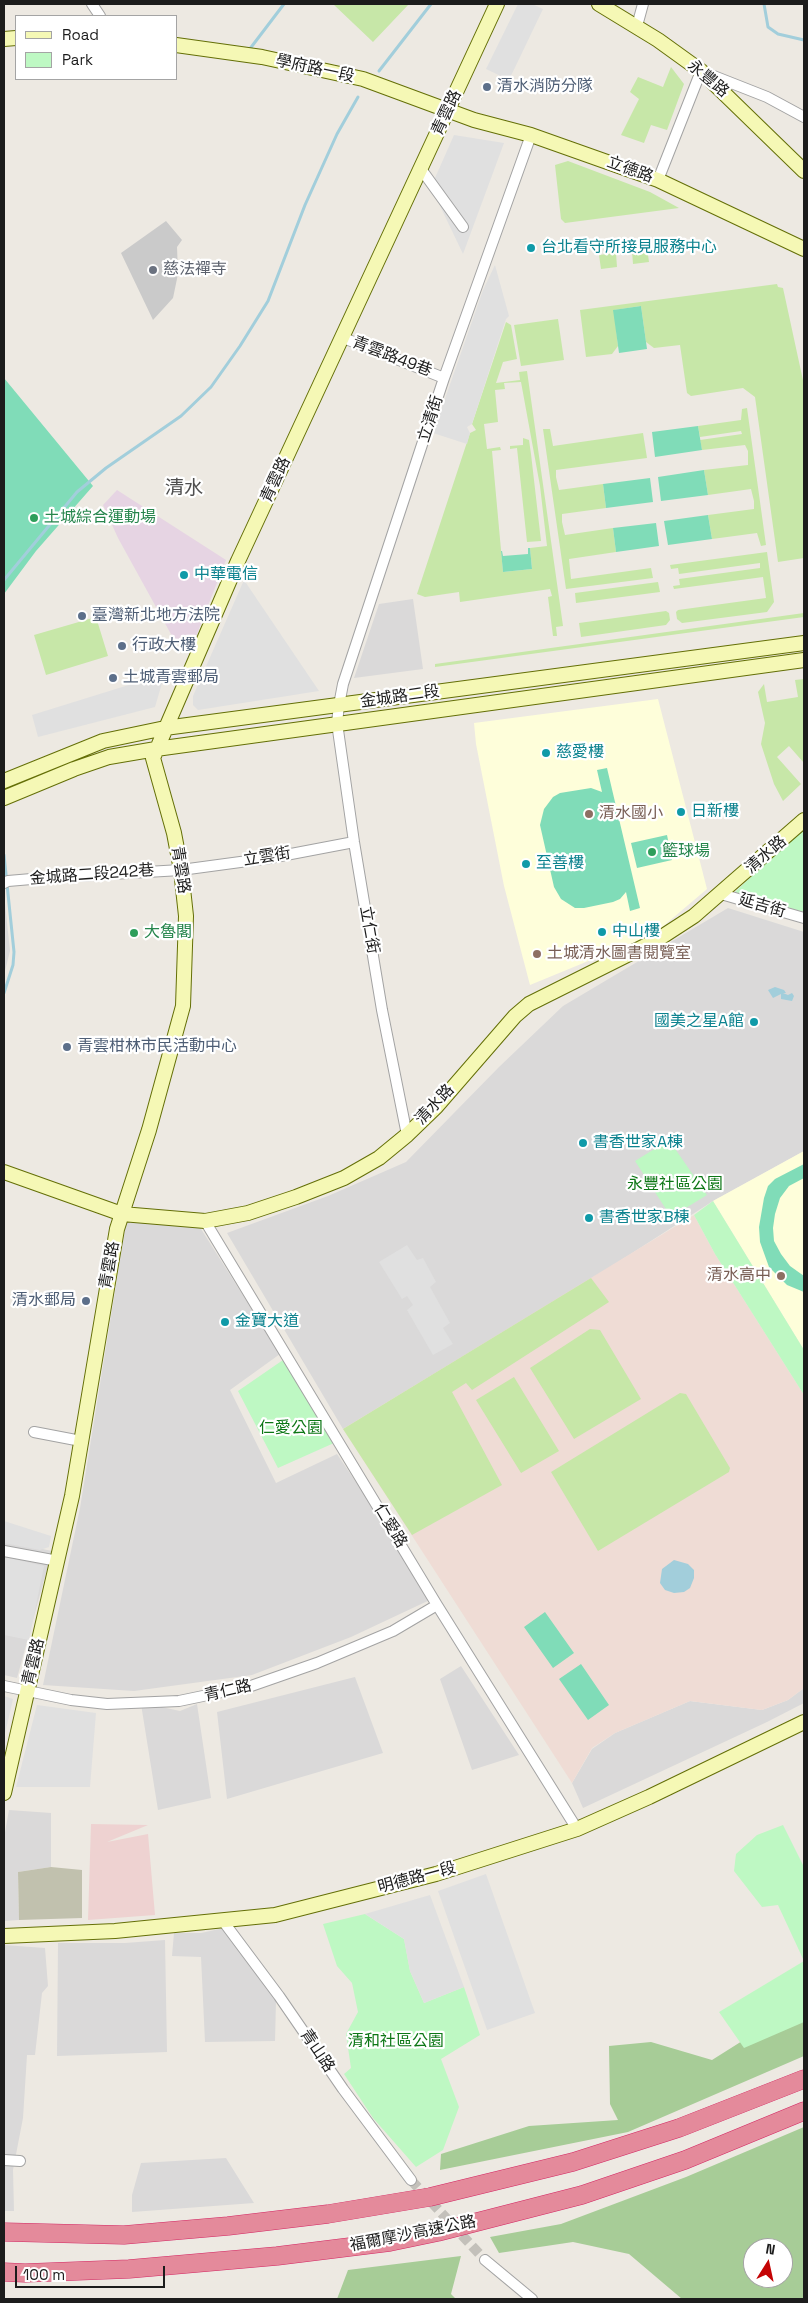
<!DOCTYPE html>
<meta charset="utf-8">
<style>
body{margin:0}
#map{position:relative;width:808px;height:2303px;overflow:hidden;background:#ede9e2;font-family:"Space Grotesk",sans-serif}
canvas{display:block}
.frame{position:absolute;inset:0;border:5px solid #1c1c1c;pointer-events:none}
.legend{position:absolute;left:15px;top:15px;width:162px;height:65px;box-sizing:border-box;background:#fff;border:1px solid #a4a4a4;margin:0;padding:6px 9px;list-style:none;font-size:15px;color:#1c1c1c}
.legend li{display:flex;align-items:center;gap:10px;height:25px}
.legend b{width:25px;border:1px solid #a4a4a4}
.north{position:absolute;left:743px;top:2238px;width:50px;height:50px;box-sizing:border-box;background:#fff;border:1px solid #a4a4a4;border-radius:50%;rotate:10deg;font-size:14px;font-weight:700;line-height:20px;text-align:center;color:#1c1c1c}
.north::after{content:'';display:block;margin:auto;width:18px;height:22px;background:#c40405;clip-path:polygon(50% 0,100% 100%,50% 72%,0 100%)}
.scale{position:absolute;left:15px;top:2266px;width:150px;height:22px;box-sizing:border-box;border:2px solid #1c1c1c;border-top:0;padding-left:6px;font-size:15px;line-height:18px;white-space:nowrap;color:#1c1c1c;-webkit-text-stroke:4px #fff;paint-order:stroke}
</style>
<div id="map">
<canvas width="808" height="2303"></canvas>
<div class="frame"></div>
<ul class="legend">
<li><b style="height:6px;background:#f5f8b5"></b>Road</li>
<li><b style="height:14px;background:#bef8c3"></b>Park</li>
</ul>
<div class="north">N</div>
<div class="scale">100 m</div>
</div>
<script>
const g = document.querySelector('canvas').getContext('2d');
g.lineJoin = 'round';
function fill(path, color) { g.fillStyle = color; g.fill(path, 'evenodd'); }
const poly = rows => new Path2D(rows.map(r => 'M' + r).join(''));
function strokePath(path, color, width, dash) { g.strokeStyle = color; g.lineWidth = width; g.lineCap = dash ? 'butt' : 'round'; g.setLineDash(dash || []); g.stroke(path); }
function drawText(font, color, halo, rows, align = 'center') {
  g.font = font + ' "Space Grotesk","Noto Sans TC",sans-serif'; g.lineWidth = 4.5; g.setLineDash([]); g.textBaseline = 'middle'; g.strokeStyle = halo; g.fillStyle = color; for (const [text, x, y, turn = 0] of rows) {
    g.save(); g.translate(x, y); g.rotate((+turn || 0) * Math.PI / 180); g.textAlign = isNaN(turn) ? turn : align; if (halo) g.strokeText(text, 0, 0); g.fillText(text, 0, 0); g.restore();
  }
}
fill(poly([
 [413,599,423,669,354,678,379,604],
 [4,894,10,951,4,975],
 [728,908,804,932,804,1151,713,1201,609,1268,343,1429,227,1233,328,1196,406,1162,499,1067,563,1006],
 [127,1217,196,1221,280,1354,230,1390,276,1483,337,1454,434,1598,351,1637,252,1675,134,1691,43,1685,80,1508],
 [4,1541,52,1551,17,1678,4,1675],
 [461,1666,519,1755,472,1770,440,1679],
 [355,1677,383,1753,227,1799,217,1712],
 [804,1688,804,1703,767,1722,583,1808,572,1783,592,1749,615,1733,690,1701,762,1710,788,1700],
 [141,1704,148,1704,180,1711,197,1704,211,1798,158,1810],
 [9,1810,51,1813,51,1867,18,1872,19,1920,4,1921,4,1838],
 [224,1928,246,1954,276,2001,275,2041,205,2042,201,1957,172,1956,174,1933,201,1933],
 [165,1940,167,2052,57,2056,58,1943,125,1943],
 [4,1945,45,1948,48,1986,42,1993,35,2055,27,2055,23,2118,13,2170,14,2211,4,2211],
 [226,2158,254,2203,132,2212,132,2195,141,2163]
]), '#dad9d9');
fill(poly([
 [91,1824,148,1825,107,1842,148,1834,155,1915,88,1920]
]), '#eed2d1');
fill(poly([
 [117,490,226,560,191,649,172,636,118,538,103,505]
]), '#e6d4e3');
fill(poly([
 [658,699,707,889,654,934,530,985,504,886,476,744,474,723],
 [804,1151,804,1350,713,1201]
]), '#fefeda');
fill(poly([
 [166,221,182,240,177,247,178,274,173,298,153,320,121,253]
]), '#cacaca');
fill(poly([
 [694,1215,715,1254,804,1395,804,1688,788,1700,762,1710,690,1701,615,1733,592,1748,572,1783,343,1429]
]), '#efdcd5');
fill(poly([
 [51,1867,82,1870,82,1918,19,1920,18,1872]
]), '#c1c1ae');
fill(poly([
 [333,4,409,4,373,42],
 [671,67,684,84,667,130,651,125,644,143,621,135,639,99,630,92,638,77,663,87],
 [568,161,650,192,679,208,565,223,561,219,555,165],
 [647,248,649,262,633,264,632,251],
 [616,253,617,267,601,269,599,255],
 [777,284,778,287,783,288,804,385,804,558,778,562,755,397,743,388,691,396,687,393,680,345,654,348,646,342,641,306,614,310,618,346,612,354,586,357,580,310],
 [558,319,564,360,521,366,514,325],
 [506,322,511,325,517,359,503,362,496,383,520,380,519,372,527,371,563,626,556,627,557,636,553,636,548,597,552,596,550,589,460,602,459,592,425,597,417,594,470,433,476,430,472,424],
 [521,382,540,486,547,546,530,548,532,569,503,572,492,451,501,450,500,447,487,449,484,424,498,422,495,390,505,389,504,383],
 [747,408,766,545,761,546,757,533,712,539,708,515,754,509,754,501,751,489,708,495,704,470,748,465,748,451,745,445,702,450,700,440,742,434,741,431,700,437,698,426,741,420,742,409],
 [543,429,550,429,553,446,643,433,647,458,556,470,556,477,559,490,603,484,606,508,562,514,562,522,565,535,613,528,616,552,569,559,571,579,651,568,653,578,566,589],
 [523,438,529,440,531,454,541,541,527,542,517,448,510,449,510,446,523,445],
 [767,552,774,602,767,612,682,623,677,619,676,612,678,610,766,598,763,577,674,589,673,586,680,585,679,579,760,568,760,563,679,574,678,568,671,569,670,565],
 [658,582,660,592,576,603,575,593],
 [666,611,669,613,670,620,666,625,581,637,579,623],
 [804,613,804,617,435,667,435,664],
 [96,617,108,656,46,675,34,635],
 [804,679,804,763,789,746,777,757,801,784,783,801,774,784,761,744,765,723,758,692,764,684,767,702,798,697,795,680],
 [591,1278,609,1302,472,1390,466,1383,452,1392,502,1485,412,1535,343,1429],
 [590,1329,600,1330,641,1399,574,1439,530,1368],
 [514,1377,559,1451,521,1473,476,1400],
 [680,1393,686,1394,730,1468,729,1472,598,1551,551,1472]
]), '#c7e7a8');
fill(poly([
 [804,2002,804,2056,628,2132,440,2170,441,2154,529,2126,618,2120,610,2104,609,2046,651,2042,712,2060],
 [804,2127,804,2299,682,2299,629,2254,573,2242,499,2253,490,2237,561,2224,686,2177],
 [753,2248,783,2248,783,2278,753,2278],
 [461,2256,451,2294,456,2299,337,2299,348,2270]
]), '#a7cc97');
fill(poly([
 [804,830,804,912,735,892,771,858],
 [669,1140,707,1195,671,1217,635,1161],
 [713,1201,804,1350,804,1395,715,1254,694,1215],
 [283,1360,334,1443,278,1468,238,1391],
 [783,1825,804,1867,804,2022,744,2048,719,2012,804,1961,778,1905,762,1907,734,1871,736,1854,757,1835],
 [365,1914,404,1939,410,1971,424,2003,464,1987,480,2035,441,2059,459,2107,443,2150,416,2167,373,2118,344,2074,351,2068,346,2034,358,2012,352,1983,337,1966,323,1924]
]), '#bef8c3');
fill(poly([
 [641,306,647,349,619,353,613,310],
 [4,378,93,486,36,551,4,594],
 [698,426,702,450,655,457,652,432],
 [704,470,708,495,661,501,658,477],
 [650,478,653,502,606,508,603,484],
 [708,515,712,539,668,545,664,521],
 [656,523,659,546,616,552,613,528],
 [528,548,530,548,532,569,503,572,501,551,502,551,503,556,528,554],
 [607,768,640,908,630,911,626,892,620,899,613,902,584,908,575,908,561,899,554,887,540,825,544,809,553,797,560,793,591,788,602,792,597,770],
 [667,835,672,860,637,868,631,843],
 [804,1164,804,1178,789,1186,780,1198,775,1214,773,1228,774,1241,781,1254,790,1266,804,1276,804,1292,787,1285,769,1267,760,1242,759,1227,764,1198,768,1186,775,1179],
 [545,1612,574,1653,553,1668,524,1627],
 [581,1664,609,1705,588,1720,559,1679]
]), '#80dcb8');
fill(poly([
 [518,4,532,4,543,9,509,80,486,69],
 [454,135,504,143,463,254,431,187],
 [495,265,509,316,506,319,472,424,467,427,470,433,467,444,433,433,483,290],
 [244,580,319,691,198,710,193,705,193,696],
 [165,673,155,707,38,737,32,715,148,679,148,677],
 [407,1245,417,1260,423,1258,436,1282,430,1287,450,1323,443,1328,453,1344,433,1355,407,1310,413,1305,407,1296,402,1299,379,1262],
 [4,1521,51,1536,49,1547,40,1550,4,1543],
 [4,1557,44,1566,29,1640,4,1635],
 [4,1696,13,1699,4,1738],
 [37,1705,96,1713,90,1787,16,1787],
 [486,1874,535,2013,487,2030,438,1891],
 [430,1895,464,1987,424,2003,410,1971,404,1939,365,1914]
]), '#e0e0e0');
fill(poly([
 [775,987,784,990,786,993,783,993,788,995,792,993,794,996,792,1001,781,999,781,994,773,998,768,990],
 [674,1560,688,1564,694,1570,694,1578,690,1588,684,1592,674,1593,665,1590,660,1583,662,1569]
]), '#a2cedb');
strokePath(poly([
 [764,4,768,27,778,34,804,40],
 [249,50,284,4],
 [379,71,431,4],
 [4,580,77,492,106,468,181,416,211,387,240,346,268,301,305,205,337,134,358,97],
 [4,855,14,952,13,965,4,993]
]), '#a2cedb', 3);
strokePath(poly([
 [411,2180,485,2260]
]), '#c3c0ba', 10, [10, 5]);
const street = poly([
 [92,4,100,16],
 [637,26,643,4],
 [421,169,463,227],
 [658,180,701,71,767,97,804,117],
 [341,337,444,378],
 [4,883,8,881,43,878,181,870,270,858,354,842],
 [721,894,804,918],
 [407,1135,382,1010,354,842,337,723,339,705,343,684,444,378,531,135],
 [205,1221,437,1605,577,1829],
 [34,1432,81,1441],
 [4,1551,58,1561],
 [4,1686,71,1700,107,1704,179,1701,251,1686,317,1663,393,1631,437,1605],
 [223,1921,279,1996,343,2089,411,2180],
 [4,2160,20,2161],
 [485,2260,532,2299]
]);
const secondary = poly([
 [599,4,658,40,701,71,804,171],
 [4,39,16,38],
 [176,45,262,57,363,79,474,120,531,135,658,180,804,249],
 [4,781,103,741,165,728,804,643],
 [4,798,74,769,109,757,156,749,804,660],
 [4,1172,122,1214,205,1221,248,1213,296,1197,344,1178,379,1158,407,1135,436,1107,515,1016,529,1004,657,940,694,916,804,820],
 [4,1793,72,1496,117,1229,149,1130,183,1006,186,916,181,870,174,833,153,758,238,561,497,4],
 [4,1936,115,1931,275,1915,436,1874,577,1829,649,1797,804,1722]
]);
const highway = poly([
 [4,2232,124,2235,228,2226,328,2214,430,2197,573,2162,679,2128,804,2079],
 [4,2272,25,2273,129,2269,277,2256,390,2242,438,2232,582,2195,685,2160,804,2111]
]);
strokePath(street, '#a3a3a3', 12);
strokePath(secondary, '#646f07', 16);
strokePath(highway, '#d32763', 19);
strokePath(street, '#fff', 10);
strokePath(secondary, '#f5f8b5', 14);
strokePath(highway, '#e48a9b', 18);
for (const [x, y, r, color] of [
 [487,87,5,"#5c6f8a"],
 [531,248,5,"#0f9aa8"],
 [153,270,5,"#6b7280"],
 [34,518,5,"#2e9e5b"],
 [184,575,5,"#0f9aa8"],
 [82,616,5,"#5c6f8a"],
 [122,646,5,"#5c6f8a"],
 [113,678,5,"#5c6f8a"],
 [546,753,5,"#0f9aa8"],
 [681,812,5,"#0f9aa8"],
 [589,814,5,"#8d6e63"],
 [652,852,5,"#2e9e5b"],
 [526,864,5,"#0f9aa8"],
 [602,932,5,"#0f9aa8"],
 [134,933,5,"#2e9e5b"],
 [537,954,5,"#8d6e63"],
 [754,1022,5,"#0f9aa8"],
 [67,1047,5,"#5c6f8a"],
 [583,1143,5,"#0f9aa8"],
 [589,1218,5,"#0f9aa8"],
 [781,1276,5,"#8d6e63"],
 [86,1301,5,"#5c6f8a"],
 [225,1322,5,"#0f9aa8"]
]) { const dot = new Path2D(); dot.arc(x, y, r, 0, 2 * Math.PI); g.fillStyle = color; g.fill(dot); strokePath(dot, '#fff', 2); }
drawText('16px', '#1c1c1c', '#fff', [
 ["學府路一段",315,69,12],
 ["永豐路",708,79,40],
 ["青雲路",447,113,-65],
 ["立德路",630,170,20],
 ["青雲路49巷",392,357,21],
 ["立清街",431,419,-72],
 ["青雲路",276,480,-65],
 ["金城路二段",400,697,-8],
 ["清水路",766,855,-41],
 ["立雲街",267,857,-9],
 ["青雲路",180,870,81],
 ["金城路二段242巷",92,875,-4],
 ["延吉街",762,906,16],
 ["立仁街",369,930,80],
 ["清水路",435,1105,-47],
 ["青雲路",110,1265,-80],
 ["仁愛路",390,1526,59],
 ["青雲路",34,1662,-77],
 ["青仁路",228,1691,-13],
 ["明德路一段",417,1878,-15],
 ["青山路",317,2051,56],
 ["福爾摩沙高速公路",413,2234,-11]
]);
drawText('16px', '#4e5e75', '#fff', [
 ["清水消防分隊",497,87],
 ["臺灣新北地方法院",92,616],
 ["行政大樓",132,646],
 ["土城青雲郵局",123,678],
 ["青雲柑林市民活動中心",77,1047],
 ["清水郵局",76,1301,"right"]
], 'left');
drawText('16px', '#0d838f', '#fff', [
 ["台北看守所接見服務中心",541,248],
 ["中華電信",194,575],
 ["慈愛樓",556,753],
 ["日新樓",691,812],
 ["至善樓",536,864],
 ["中山樓",612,932],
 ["國美之星A館",744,1022,"right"],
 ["書香世家A棟",593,1143],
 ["書香世家B棟",599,1218],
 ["金寶大道",235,1322]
], 'left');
drawText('16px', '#5b616d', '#fff', [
 ["慈法禪寺",163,270]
], 'left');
drawText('16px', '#27864d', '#fff', [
 ["土城綜合運動場",44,518],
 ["籃球場",662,852],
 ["大魯閣",144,933]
], 'left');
drawText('16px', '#785e54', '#fff', [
 ["清水國小",599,814],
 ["土城清水圖書閱覽室",547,954],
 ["清水高中",771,1276,"right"]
], 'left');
drawText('16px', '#0d7716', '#fff', [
 ["永豐社區公園",675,1185],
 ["仁愛公園",291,1429],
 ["清和社區公園",396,2042]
]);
drawText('19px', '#4f4f4f', '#fff', [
 ["清水",184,489]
]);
</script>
